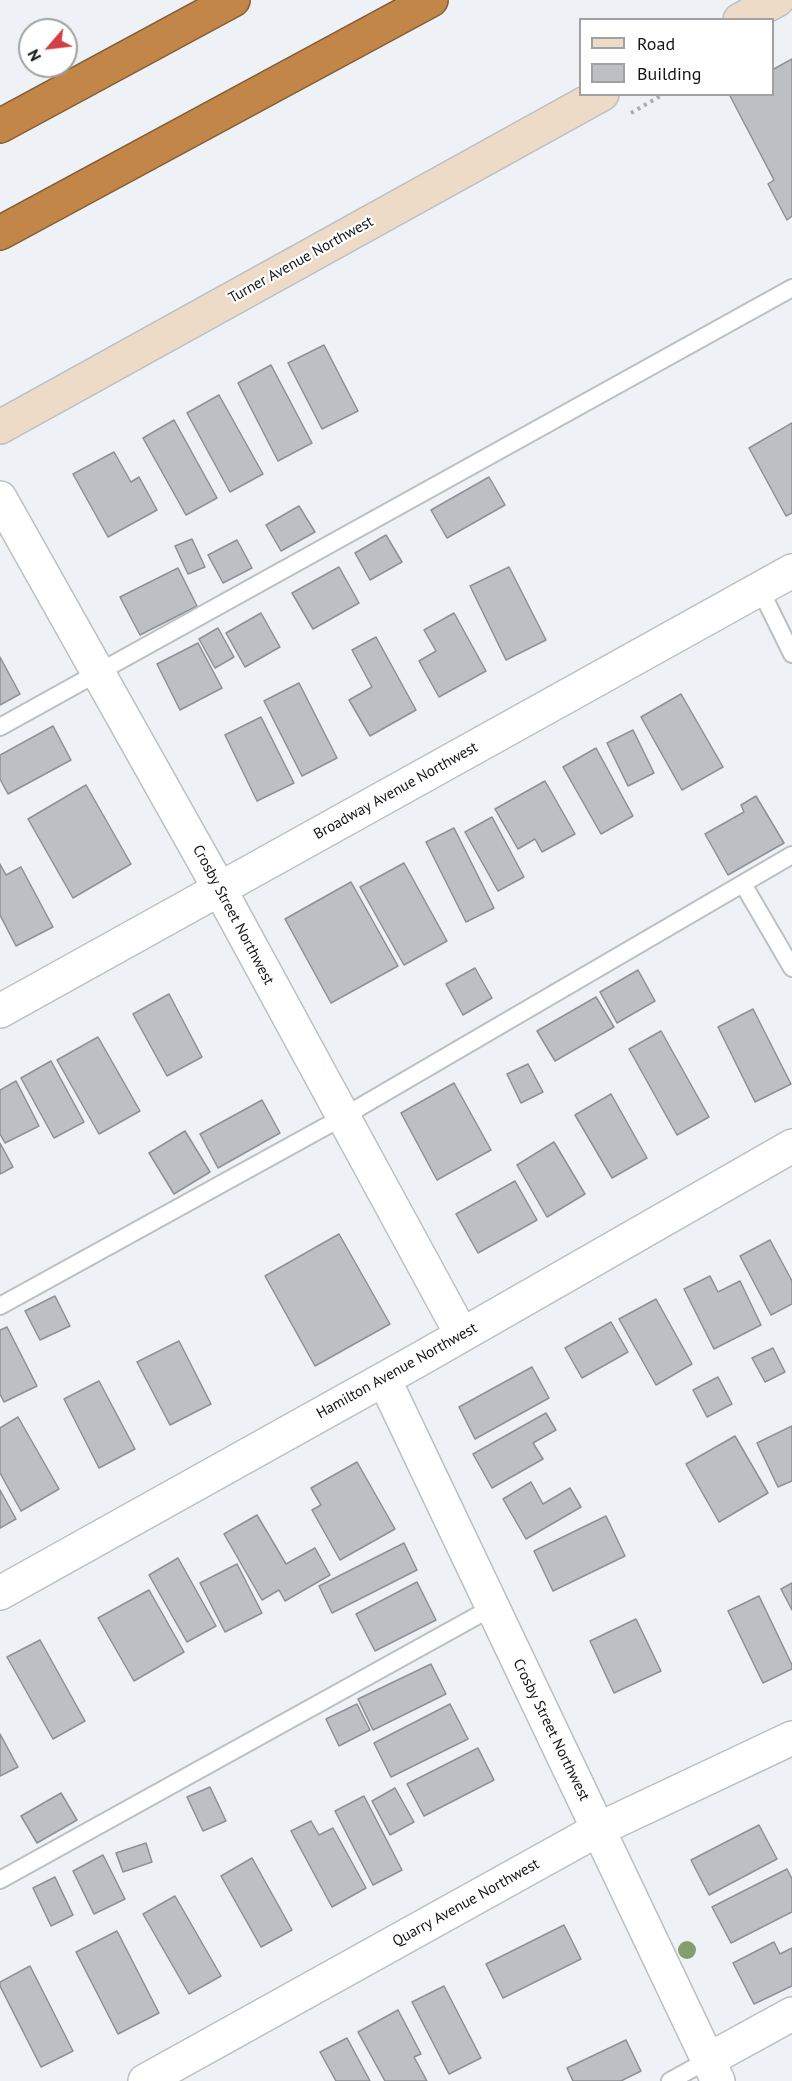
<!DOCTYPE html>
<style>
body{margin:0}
#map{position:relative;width:792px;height:2081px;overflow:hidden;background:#eef2f7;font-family:"PT Sans",sans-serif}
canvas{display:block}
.legend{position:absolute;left:579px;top:18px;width:195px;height:78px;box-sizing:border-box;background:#fff;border:2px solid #a1a1a2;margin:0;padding:8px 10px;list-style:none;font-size:18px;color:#131516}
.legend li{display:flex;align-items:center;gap:12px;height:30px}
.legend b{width:30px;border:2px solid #a1a1a2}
.north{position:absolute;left:18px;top:18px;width:60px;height:60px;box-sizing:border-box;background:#fff;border:2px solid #a1a1a2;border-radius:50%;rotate:242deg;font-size:16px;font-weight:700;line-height:24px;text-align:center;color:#131516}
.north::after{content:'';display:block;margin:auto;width:21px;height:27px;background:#d04048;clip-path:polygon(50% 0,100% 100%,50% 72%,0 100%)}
</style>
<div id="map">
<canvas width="792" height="2081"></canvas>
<ul class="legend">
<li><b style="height:8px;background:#eddbc8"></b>Road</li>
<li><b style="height:16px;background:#bcc0c5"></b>Building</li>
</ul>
<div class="north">N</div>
</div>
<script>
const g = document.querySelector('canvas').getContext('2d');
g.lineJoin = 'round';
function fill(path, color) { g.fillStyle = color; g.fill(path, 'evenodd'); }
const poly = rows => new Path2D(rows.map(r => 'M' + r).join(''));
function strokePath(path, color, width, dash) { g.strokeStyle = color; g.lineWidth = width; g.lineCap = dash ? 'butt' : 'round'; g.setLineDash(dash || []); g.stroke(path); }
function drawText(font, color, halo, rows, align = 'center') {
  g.font = font + ' "PT Sans",sans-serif'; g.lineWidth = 4.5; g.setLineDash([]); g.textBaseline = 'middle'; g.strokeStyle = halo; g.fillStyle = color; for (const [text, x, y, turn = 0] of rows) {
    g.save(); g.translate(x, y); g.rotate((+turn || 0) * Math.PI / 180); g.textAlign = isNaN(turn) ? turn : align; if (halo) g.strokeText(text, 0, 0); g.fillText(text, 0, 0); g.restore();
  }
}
const building = poly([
 [792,59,792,216,787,220,768,184,774,180,729,94,772,94,772,70,792,59],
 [324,345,358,411,322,429,288,363,324,345],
 [271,365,312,443,278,461,238,383,271,365],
 [219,395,263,474,230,492,187,413,219,395],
 [174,420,217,498,186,515,143,438,174,420],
 [792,423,792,513,786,516,749,448,792,423],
 [114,452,131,482,139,477,157,510,108,537,73,474,114,452],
 [489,477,505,505,447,538,431,510,489,477],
 [299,506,315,532,281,551,266,525,299,506],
 [386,535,402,562,370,580,355,553,386,535],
 [192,539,205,567,188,574,175,546,192,539],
 [237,540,252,568,223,583,208,555,237,540],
 [339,567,359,603,313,629,292,593,339,567],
 [509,567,546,640,506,660,470,586,509,567],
 [178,568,197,606,140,635,120,597,178,568],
 [261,613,280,647,245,667,226,633,261,613],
 [454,613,486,671,439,697,419,661,436,651,424,630,454,613],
 [218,628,234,657,215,668,199,639,218,628],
 [376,637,416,710,370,736,349,700,372,687,352,650,376,637],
 [198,643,222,688,180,710,157,664,198,643],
 [0,657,20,694,0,705,0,657],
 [299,683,337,758,302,776,264,701,299,683],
 [681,694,723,767,682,790,641,717,681,694],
 [261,717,294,783,257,801,225,735,261,717],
 [53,726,71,760,8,794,0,779,0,755,53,726],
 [633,730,654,773,628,786,607,743,633,730],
 [596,748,633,816,601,834,563,767,596,748],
 [545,781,575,834,542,852,535,839,518,849,495,809,545,781],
 [86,785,131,864,73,898,28,819,86,785],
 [756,796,784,843,728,875,705,834,744,812,741,805,756,796],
 [492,817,524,877,498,891,465,832,492,817],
 [454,828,494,908,466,922,426,842,454,828],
 [404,863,447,941,404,965,360,887,404,863],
 [0,864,6,875,21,867,53,927,16,946,0,915,0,864],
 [351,882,398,966,331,1003,285,919,351,882],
 [475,968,492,998,463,1015,446,984,475,968],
 [638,970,655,1001,617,1023,600,992,638,970],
 [169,994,202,1057,167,1076,133,1014,169,994],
 [596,997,614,1027,555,1061,537,1031,596,997],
 [753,1009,791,1084,755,1102,718,1027,753,1009],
 [661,1031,709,1117,677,1135,629,1049,661,1031],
 [98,1037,140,1111,99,1134,57,1060,98,1037],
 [51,1061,84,1122,54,1138,21,1078,51,1061],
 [528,1064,543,1092,521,1103,507,1074,528,1064],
 [16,1081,39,1126,5,1143,0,1134,0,1090,16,1081],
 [454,1083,491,1150,437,1180,401,1113,454,1083],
 [611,1094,647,1158,612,1178,575,1115,611,1094],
 [262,1100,280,1133,218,1168,200,1134,262,1100],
 [185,1131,210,1172,174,1194,149,1153,185,1131],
 [554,1142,585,1194,547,1217,517,1165,554,1142],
 [0,1143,13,1167,0,1174,0,1143],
 [515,1181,537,1220,478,1253,456,1214,515,1181],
 [339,1234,390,1324,315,1366,265,1276,339,1234],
 [770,1240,792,1281,792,1304,771,1315,740,1256,770,1240],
 [710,1276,718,1292,740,1281,761,1325,714,1349,684,1289,710,1276],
 [55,1296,70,1326,40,1340,25,1311,55,1296],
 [656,1299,692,1364,656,1385,619,1319,656,1299],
 [611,1322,628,1352,582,1378,565,1348,611,1322],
 [7,1327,37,1386,4,1402,0,1394,0,1330,7,1327],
 [179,1341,211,1404,170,1425,137,1362,179,1341],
 [773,1348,785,1372,765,1382,752,1358,773,1348],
 [532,1367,549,1398,475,1439,459,1407,532,1367],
 [718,1377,732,1404,707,1417,693,1390,718,1377],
 [99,1381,135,1449,99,1468,64,1399,99,1381],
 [546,1413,556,1430,533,1443,543,1459,492,1488,473,1454,546,1413],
 [18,1417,59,1489,21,1511,0,1473,0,1428,18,1417],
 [792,1426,792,1481,778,1487,757,1443,792,1426],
 [735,1436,768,1493,719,1522,686,1464,735,1436],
 [357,1462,395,1529,340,1560,312,1510,321,1505,311,1488,357,1462],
 [531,1482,543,1504,570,1488,581,1507,526,1539,503,1499,531,1482],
 [0,1490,16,1519,0,1528,0,1490],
 [257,1515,286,1564,315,1548,330,1575,285,1601,279,1590,262,1600,224,1534,257,1515],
 [606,1516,625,1556,553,1591,534,1551,606,1516],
 [404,1543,417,1570,332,1613,319,1586,404,1543],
 [178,1558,216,1626,187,1642,149,1575,178,1558],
 [237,1564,262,1613,225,1632,200,1583,237,1564],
 [417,1582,436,1620,375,1651,356,1614,417,1582],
 [792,1583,792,1610,781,1589,792,1583],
 [149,1590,184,1652,134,1681,98,1618,149,1590],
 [759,1596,792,1665,792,1669,763,1683,728,1611,759,1596],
 [636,1619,661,1671,614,1693,590,1641,636,1619],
 [40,1640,85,1721,53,1739,7,1657,40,1640],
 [431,1664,446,1694,373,1730,358,1699,431,1664],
 [357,1704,370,1730,339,1746,326,1719,357,1704],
 [450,1704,468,1739,391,1777,374,1743,450,1704],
 [0,1734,18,1767,0,1776,0,1734],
 [478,1748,494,1780,424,1816,407,1784,478,1748],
 [210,1787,226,1821,203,1831,187,1797,210,1787],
 [395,1788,414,1822,390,1835,372,1801,395,1788],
 [61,1793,77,1820,37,1843,21,1816,61,1793],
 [364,1796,402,1870,373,1885,335,1811,364,1796],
 [311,1821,319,1835,333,1828,366,1888,332,1907,291,1831,311,1821],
 [759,1825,777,1859,709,1895,691,1860,759,1825],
 [146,1843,152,1862,123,1872,116,1853,146,1843],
 [103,1855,125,1899,94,1914,73,1871,103,1855],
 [252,1858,292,1930,261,1947,221,1876,252,1858],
 [787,1869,792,1879,792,1912,731,1943,712,1907,787,1869],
 [55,1877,73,1915,51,1926,33,1888,55,1877],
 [175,1896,221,1976,189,1994,143,1914,175,1896],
 [564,1925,581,1959,503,1998,486,1964,564,1925],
 [117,1931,159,2013,118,2034,76,1952,117,1931],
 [774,1942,780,1954,792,1948,792,1986,754,2004,733,1963,774,1942],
 [30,1966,73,2051,41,2067,0,1986,0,1982,30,1966],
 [444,1986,481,2058,449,2074,412,2002,444,1986],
 [398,2010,421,2054,414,2057,427,2081,385,2081,358,2032,398,2010],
 [347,2038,370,2081,336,2081,320,2052,347,2038],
 [626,2040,641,2071,621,2081,573,2081,567,2068,626,2040]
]);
fill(building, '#bcc0c5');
strokePath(building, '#8d9195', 1.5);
const lane = poly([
 [760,589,792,654],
 [0,727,792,288],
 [743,884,792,968],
 [0,1306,341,1118,792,855],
 [0,1880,493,1607],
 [670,2081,708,2060]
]);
const street = poly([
 [0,498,219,888,462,1335],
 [0,1011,792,571],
 [384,1379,718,2081],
 [0,1593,420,1359,792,1146],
 [708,2060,792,2014],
 [145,2081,599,1829,792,1738]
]);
const secondary = poly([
 [740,20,777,0],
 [0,427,602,94]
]);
const highway = poly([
 [0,126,233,0],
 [0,233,431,0]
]);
strokePath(lane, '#bbc0c4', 20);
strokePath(street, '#bbc0c4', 36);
strokePath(secondary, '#bbc0c4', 36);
strokePath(highway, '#855e36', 36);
strokePath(poly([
 [631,113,664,94]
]), '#a9acb0', 4, [3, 4.5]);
strokePath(lane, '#fff', 16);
strokePath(street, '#fff', 33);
strokePath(secondary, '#eddbc8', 33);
strokePath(highway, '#c28648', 33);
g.fillStyle = '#839f6f';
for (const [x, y] of [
 [687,1950]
]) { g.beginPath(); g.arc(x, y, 9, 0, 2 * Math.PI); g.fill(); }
drawText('15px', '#131516', '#fff', [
 ["Turner Avenue Northwest",301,260,-29],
 ["Broadway Avenue Northwest",396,791,-29],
 ["Crosby Street Northwest",233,915,62],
 ["Hamilton Avenue Northwest",397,1371,-29],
 ["Crosby Street Northwest",551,1730,64],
 ["Quarry Avenue Northwest",466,1903,-29]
]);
</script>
